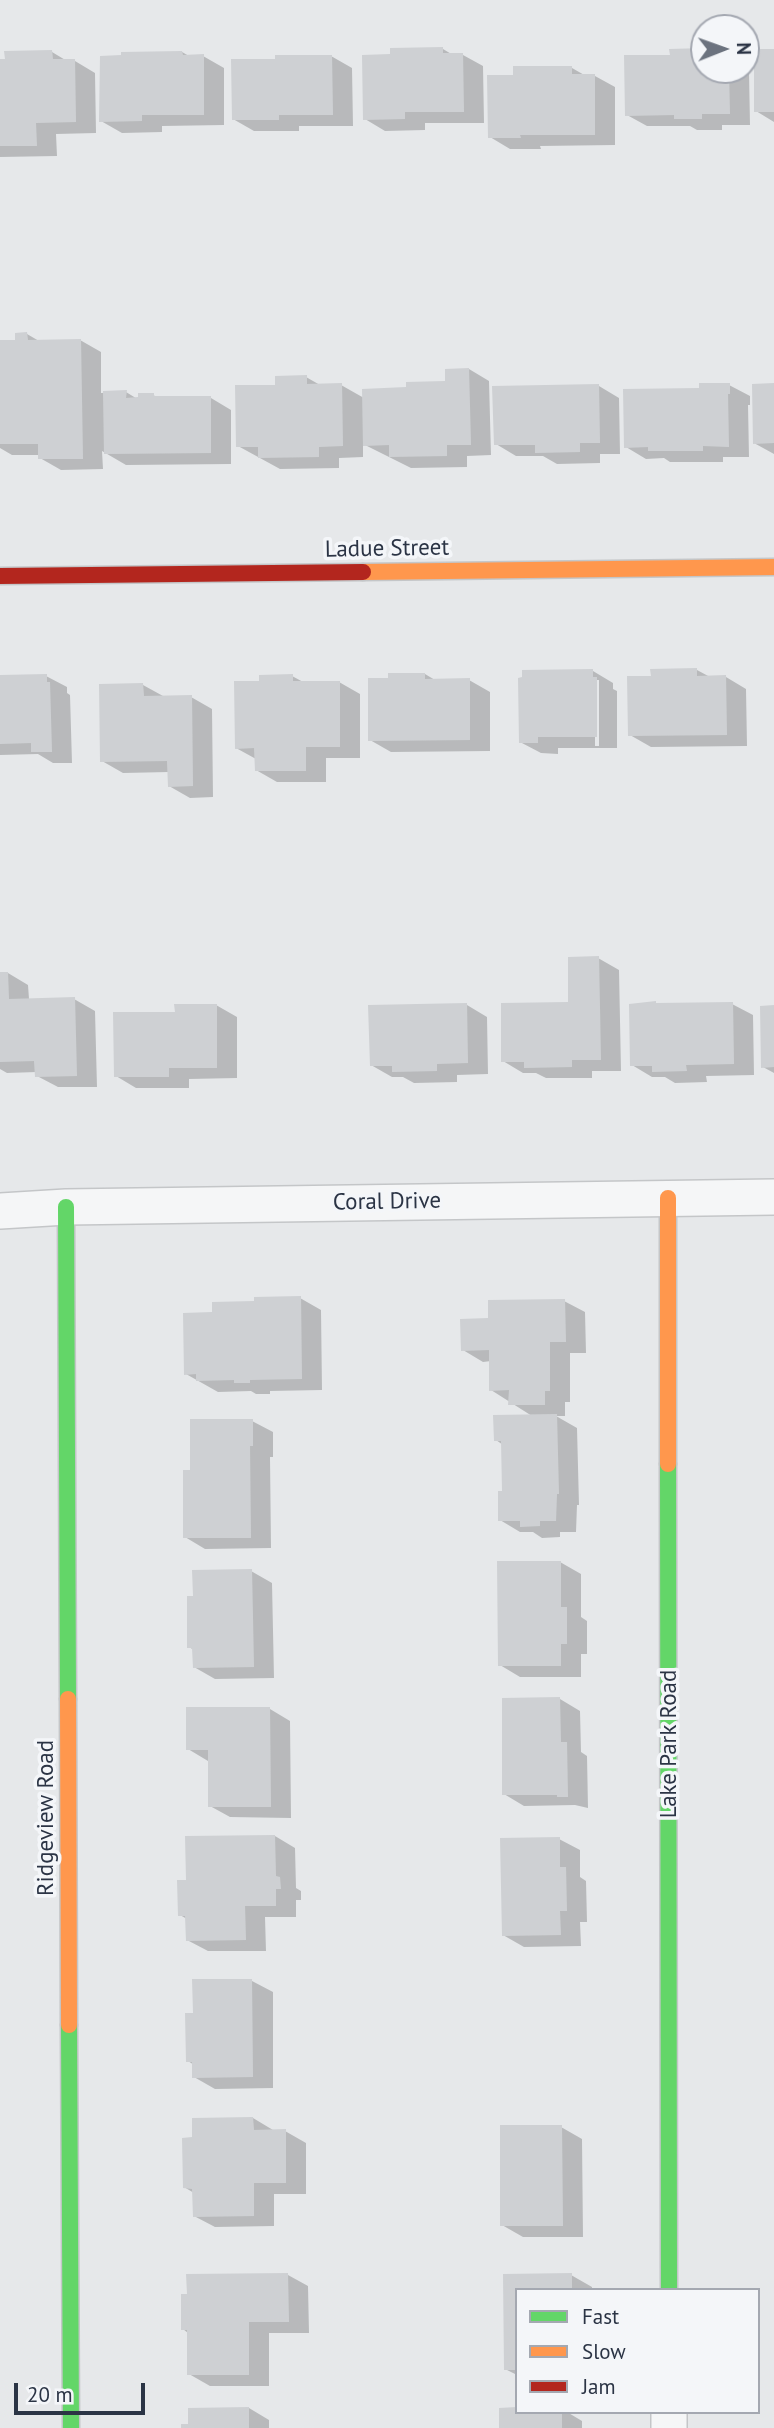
<!DOCTYPE html>
<style>
body{margin:0}
#map{position:relative;width:774px;height:2428px;overflow:hidden;background:#e6e8ea;font-family:"PT Sans",sans-serif}
canvas{display:block}
.legend{position:absolute;left:515px;top:2288px;width:245px;height:126px;box-sizing:border-box;background:#f4f6f9;border:2px solid #a4a8b1;margin:0;padding:9px 12px;list-style:none;font-size:21px;color:#2b3445}
.legend li{display:flex;align-items:center;gap:14px;height:35px}
.legend b{width:35px;border:2px solid #a4a8b1}
.north{position:absolute;left:690px;top:14px;width:70px;height:70px;box-sizing:border-box;background:#f4f6f9;border:2px solid #a4a8b1;border-radius:50%;rotate:89deg;font-size:19px;font-weight:700;line-height:28px;text-align:center;color:#2b3445}
.north::after{content:'';display:block;margin:auto;width:24px;height:32px;background:#6c737f;clip-path:polygon(50% 0,100% 100%,50% 72%,0 100%)}
.scale{position:absolute;left:14px;top:2383px;width:131px;height:32px;box-sizing:border-box;border:4px solid #2b3445;border-top:0;padding-left:9px;font-size:21px;line-height:24px;white-space:nowrap;color:#2b3445;-webkit-text-stroke:5px #f4f6f9;paint-order:stroke}
</style>
<div id="map">
<canvas width="774" height="2428"></canvas>
<ul class="legend">
<li><b style="height:9px;background:#63d668"></b>Fast</li>
<li><b style="height:9px;background:#ff974d"></b>Slow</li>
<li><b style="height:9px;background:#b3261e"></b>Jam</li>
</ul>
<div class="north">N</div>
<div class="scale">20 m</div>
</div>
<script>
const g = document.querySelector('canvas').getContext('2d');
g.lineJoin = 'round';
function fill(path, color) { g.fillStyle = color; g.fill(path, 'evenodd'); }
const poly = rows => new Path2D(rows.map(r => 'M' + r).join(''));
function strokePath(path, color, width, dash) { g.strokeStyle = color; g.lineWidth = width; g.lineCap = dash ? 'butt' : 'round'; g.setLineDash(dash || []); g.stroke(path); }
function drawText(font, color, halo, rows, align = 'center') {
  g.font = font + ' "PT Sans",sans-serif'; g.lineWidth = 7; g.setLineDash([]); g.textBaseline = 'middle'; g.strokeStyle = halo; g.fillStyle = color; for (const [text, x, y, turn = 0] of rows) {
    g.save(); g.translate(x, y); g.rotate((+turn || 0) * Math.PI / 180); g.textAlign = isNaN(turn) ? turn : align; if (halo) g.strokeText(text, 0, 0); g.fillText(text, 0, 0); g.restore();
  }
}
fill(poly([
 [443,49,453,55,463,55,483,66,484,123,425,123,425,130,385,131,365,119,391,56],
 [704,50,704,70,746,70,749,72,750,125,722,125,722,130,697,130,690,126,647,126,627,115,671,57],
 [774,50,774,122,756,111],
 [52,52,67,61,75,61,95,73,96,133,56,134,57,156,0,157,0,61],
 [182,52,189,56,203,56,224,68,224,125,162,126,162,132,122,133,101,121],
 [331,56,352,68,353,126,299,126,299,131,254,131,233,119,277,60],
 [572,68,586,76,595,76,615,87,615,145,540,146,541,149,510,149,490,137,515,76],
 [27,334,39,341,80,340,101,352,101,393,126,392,139,400,153,395,159,398,211,398,231,410,231,464,126,465,102,451,103,469,61,470,40,458,40,455,12,455,0,448,0,342,17,341],
 [469,369,489,381,491,455,467,456,467,467,411,468,363,444,363,457,339,458,339,468,280,469,238,446,277,386,306,377,320,385,341,385,364,398,447,383],
 [729,385,750,396,750,405,748,405,749,457,723,457,723,462,670,462,664,458,646,459,626,447,700,390],
 [774,385,774,454,754,443],
 [599,386,619,398,620,454,600,454,600,463,557,464,543,456,516,456,496,444],
 [697,670,710,677,726,677,746,689,747,746,651,747,630,735,652,678],
 [593,671,613,683,613,689,617,691,617,748,558,748,558,754,541,753,520,742],
 [595,680,599,680,599,746,595,746],
 [425,674,435,680,469,680,490,692,490,751,391,752,370,740,390,680],
 [0,676,46,676,67,687,67,693,70,695,72,763,53,763,38,754,0,755],
 [292,676,305,683,339,682,360,694,360,758,326,758,326,782,277,782,256,770,256,759,236,748,261,683],
 [143,685,163,696,191,697,212,709,213,797,190,798,169,786,169,772,123,773,102,761],
 [598,958,619,970,621,1071,592,1071,592,1078,546,1078,536,1073,523,1073,503,1061,569,1003],
 [8,973,28,985,29,999,74,999,95,1011,97,1087,58,1087,37,1076,37,1072,7,1073,0,1069,0,974],
 [732,1004,753,1015,754,1075,706,1076,707,1082,675,1083,665,1077,652,1077,632,1065],
 [216,1005,237,1017,237,1078,189,1079,189,1088,136,1088,116,1076,176,1013],
 [467,1005,487,1017,488,1074,457,1075,457,1082,414,1083,403,1077,392,1077,371,1065],
 [774,1007,774,1073,763,1067],
 [300,1298,321,1310,322,1390,270,1391,270,1394,256,1394,251,1391,218,1392,186,1374,213,1314],
 [564,1301,585,1312,586,1353,570,1353,570,1402,565,1402,565,1416,556,1416,577,1428,579,1505,577,1505,576,1532,560,1532,560,1537,542,1538,533,1532,520,1532,500,1520,504,1492,503,1445,496,1440,532,1416,491,1390,491,1361,483,1362,463,1350,490,1320],
 [252,1421,273,1432,273,1457,270,1457,271,1548,205,1549,185,1537],
 [560,1562,581,1574,581,1617,587,1621,587,1654,581,1654,581,1677,520,1677,500,1665],
 [251,1571,272,1583,274,1678,215,1679,194,1667,194,1650,189,1647],
 [560,1699,580,1711,581,1752,587,1756,588,1808,575,1805,524,1806,504,1794],
 [270,1709,290,1721,291,1818,230,1817,210,1806,208,1761,188,1749],
 [275,1836,295,1848,296,1888,301,1891,301,1900,296,1900,296,1917,265,1917,266,1951,208,1951,187,1940,187,1919,180,1915,188,1881],
 [559,1839,580,1850,580,1877,586,1881,587,1922,580,1922,581,1946,524,1947,503,1935],
 [252,1981,273,1992,273,2088,215,2089,194,2077,194,2065,188,2061,195,2014],
 [253,2118,273,2130,285,2131,306,2143,306,2194,274,2194,274,2226,215,2227,194,2216,194,2193,184,2187,194,2139],
 [561,2127,582,2139,583,2237,523,2237,502,2225],
 [288,2275,308,2286,309,2333,269,2333,269,2386,210,2386,189,2374,188,2333,183,2329],
 [571,2275,592,2287,592,2290,517,2290,517,2375,505,2369,504,2276],
 [249,2408,269,2420,269,2428,183,2428],
 [517,2412,567,2412,582,2421,582,2428,501,2428]
]), '#0003');
fill(poly([
 [443,47,443,53,463,53,464,112,405,112,405,119,363,120,362,55,390,54,390,48],
 [704,48,704,70,729,70,730,114,702,114,702,119,674,119,674,115,625,116,624,55,670,55,669,49],
 [754,49,774,49,774,112,754,112],
 [52,50,53,59,75,59,76,122,36,123,37,146,0,146,0,59,5,59,4,51],
 [182,51,183,55,204,54,204,115,142,115,142,121,99,122,100,56,121,55,121,52],
 [275,55,332,55,333,115,279,115,279,120,232,120,231,59,275,59],
 [513,66,572,66,572,74,595,74,595,135,520,135,521,138,488,138,487,75,513,75],
 [27,332,28,340,81,339,83,459,38,459,38,444,0,444,0,340,15,340,15,333],
 [469,368,471,445,447,445,447,456,389,457,389,445,363,446,362,389,406,387,406,382,445,381,445,369],
 [307,375,307,384,342,383,343,446,319,447,319,457,258,458,258,447,236,447,235,385,275,385,275,376],
 [699,383,730,383,730,394,728,394,729,447,703,446,703,451,648,451,648,447,624,448,623,389,699,388],
 [774,383,774,443,753,444,752,384],
 [599,384,600,443,580,443,580,452,535,453,535,445,494,445,492,386],
 [127,390,126,398,138,397,138,393,154,393,154,396,211,396,211,453,104,454,103,391],
 [697,668,697,676,726,675,727,735,628,736,627,676,651,676,650,669],
 [593,669,593,677,597,677,597,737,538,737,538,743,519,743,518,678,522,677,522,670],
 [388,673,425,673,425,679,470,678,470,740,368,741,368,678,388,678],
 [47,674,47,682,50,682,52,752,31,752,31,743,0,744,0,675],
 [293,674,293,681,340,681,340,747,306,747,306,771,255,771,254,748,235,749,234,681,259,681,259,675],
 [143,683,144,696,192,695,193,786,168,787,167,761,100,762,99,684],
 [599,956,601,1060,572,1060,572,1067,524,1068,524,1062,501,1062,501,1003,568,1002,568,957],
 [0,972,8,972,9,999,75,997,77,1076,35,1077,34,1061,0,1062],
 [656,1001,656,1003,733,1002,734,1064,686,1065,687,1071,652,1072,652,1066,630,1066,629,1004],
 [467,1003,468,1063,437,1064,437,1071,392,1072,392,1066,370,1066,368,1005],
 [174,1004,217,1004,217,1068,169,1068,169,1077,114,1077,113,1012,175,1012],
 [774,1005,774,1067,761,1068,760,1006],
 [301,1296,302,1379,250,1380,250,1383,234,1383,234,1380,196,1381,196,1374,184,1375,183,1313,212,1312,212,1302,254,1301,254,1297],
 [565,1299,566,1342,550,1342,550,1391,545,1391,545,1405,508,1405,509,1390,489,1391,489,1350,461,1351,460,1319,488,1318,488,1300],
 [557,1414,559,1494,557,1494,556,1521,540,1521,540,1526,520,1527,520,1521,498,1521,498,1491,502,1491,501,1441,494,1441,493,1415],
 [190,1419,253,1419,253,1446,250,1446,251,1538,183,1538,183,1470,190,1470],
 [497,1561,561,1561,561,1607,567,1607,567,1644,561,1644,561,1666,498,1666],
 [252,1569,254,1667,193,1668,192,1648,187,1648,187,1596,193,1596,192,1570],
 [560,1697,561,1742,567,1742,568,1797,557,1797,557,1795,502,1795,502,1698],
 [186,1707,270,1707,271,1807,208,1807,208,1750,186,1750],
 [275,1835,276,1876,280,1877,281,1889,276,1889,276,1906,245,1906,246,1940,186,1941,185,1916,178,1916,177,1880,186,1880,185,1836],
 [560,1837,560,1867,566,1867,567,1911,560,1911,561,1935,502,1936,500,1838],
 [192,1979,252,1979,253,2077,192,2078,192,2062,186,2062,185,2013,193,2013],
 [253,2117,254,2130,286,2129,286,2183,254,2183,254,2216,193,2217,192,2189,183,2188,182,2138,192,2137,192,2118],
 [500,2125,562,2125,563,2226,500,2226],
 [288,2273,289,2322,249,2322,249,2375,187,2375,187,2330,181,2330,181,2294,187,2294,186,2274],
 [572,2273,572,2290,517,2290,517,2370,504,2370,503,2274],
 [249,2407,249,2428,181,2428,181,2424,188,2424,188,2408],
 [517,2407,517,2412,562,2412,562,2428,499,2428,499,2408]
]), '#ced0d3');
const street = poly([
 [0,1211,66,1207,774,1197],
 [669,2412,669,2428]
]);
const fast = poly([
 [66,1207,68,1699],
 [668,1464,669,2290],
 [69,2025,71,2428]
]);
const slow = poly([
 [363,572,774,567],
 [668,1198,668,1464],
 [68,1699,69,2025]
]);
const jam = poly([
 [0,576,363,572]
]);
strokePath(street, '#c4c6c8', 38);
strokePath(fast, '#c4c6c8', 19);
strokePath(slow, '#c4c6c8', 19);
strokePath(jam, '#c4c6c8', 19);
strokePath(street, '#f5f6f7', 35);
strokePath(fast, '#63d668', 16);
strokePath(slow, '#ff974d', 16);
strokePath(jam, '#b3261e', 16);
drawText('23px', '#2b3445', '#f4f6f9', [
 ["Ladue Street",387,549,-1],
 ["Coral Drive",387,1202,-1],
 ["Lake Park Road",669,1744,-90],
 ["Ridgeview Road",46,1818,-90]
]);
</script>
